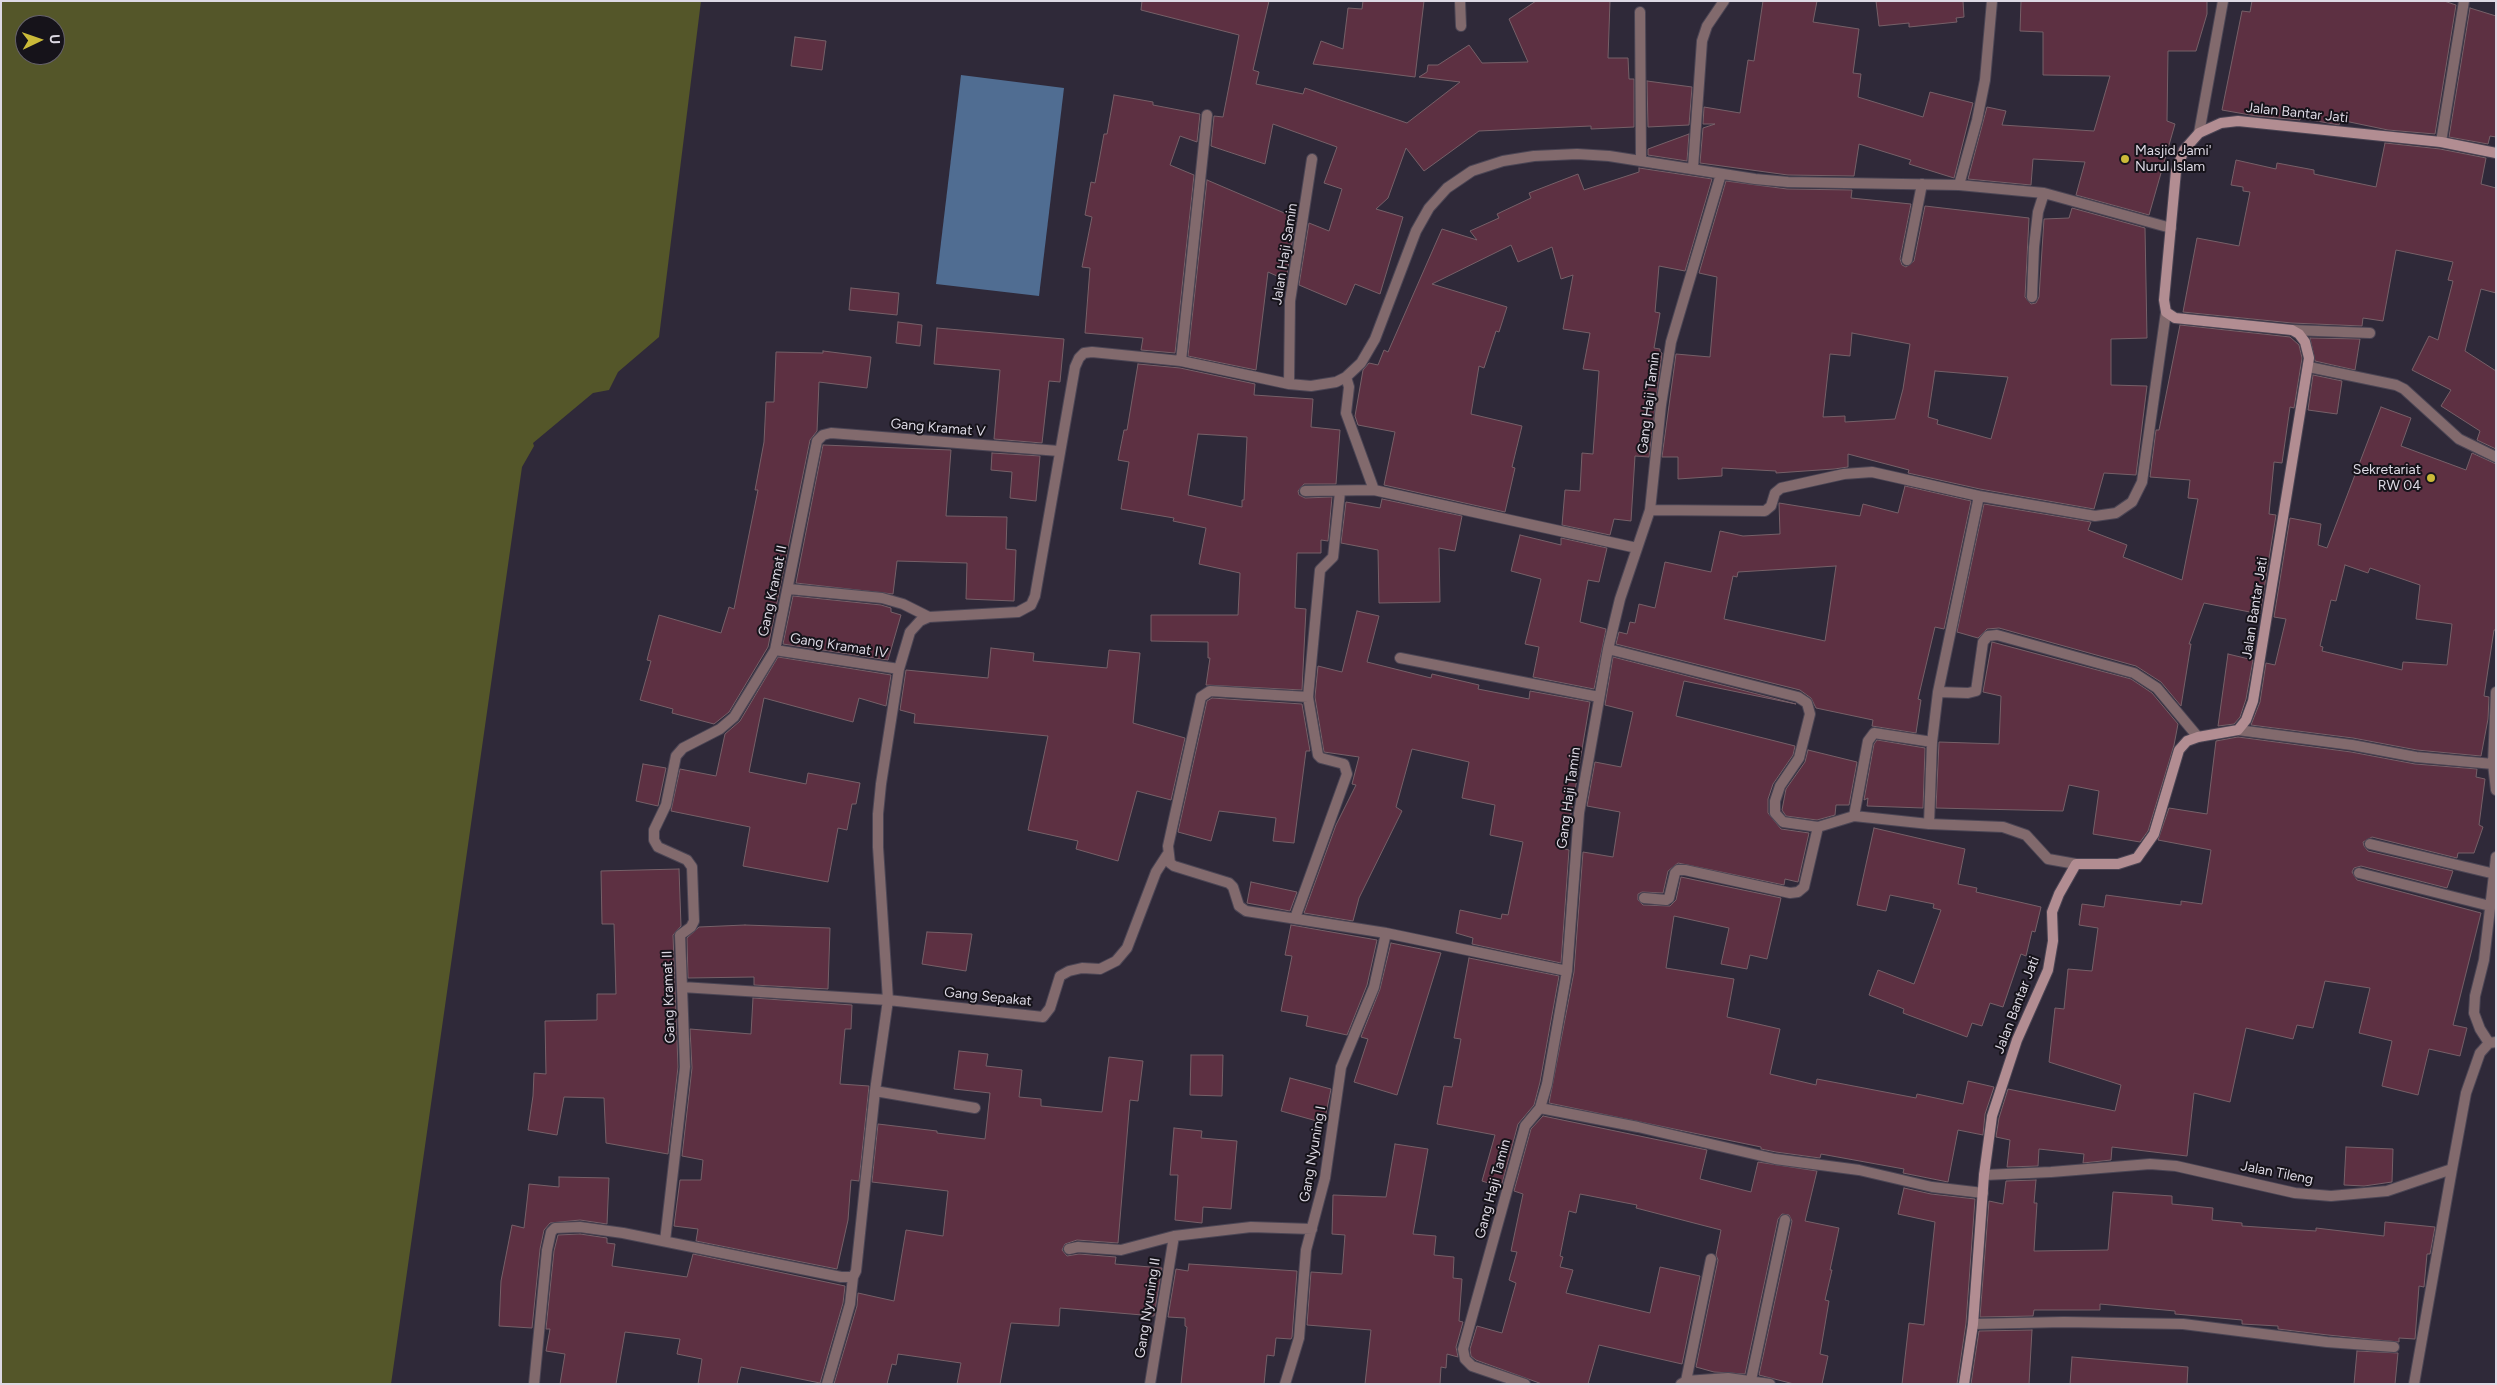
<!DOCTYPE html>
<style>
body{margin:0}
#map{position:relative;width:2497px;height:1385px;overflow:hidden;background:#2f2939;font-family:Figtree,sans-serif}
canvas{display:block}
.frame{position:absolute;inset:0;border:2px solid #ddd9e4;pointer-events:none}
.north{position:absolute;left:15px;top:15px;width:50px;height:50px;box-sizing:border-box;background:#16131a;border:1px solid #66626b;border-radius:50%;rotate:87deg;font-size:14px;font-weight:700;line-height:20px;text-align:center;color:#ddd9e4}
.north::after{content:'';display:block;margin:auto;width:18px;height:22px;background:#cbba39;clip-path:polygon(50% 0,100% 100%,50% 72%,0 100%)}
</style>
<div id="map">
<canvas width="2497" height="1385"></canvas>
<div class="frame"></div>
<div class="north">U</div>
</div>
<script>
const g = document.querySelector('canvas').getContext('2d');
g.lineJoin = 'round';
function fill(path, color) { g.fillStyle = color; g.fill(path, 'evenodd'); }
const poly = rows => new Path2D(rows.map(r => 'M' + r).join(''));
function strokePath(path, color, width, dash) { g.strokeStyle = color; g.lineWidth = width; g.lineCap = dash ? 'butt' : 'round'; g.setLineDash(dash || []); g.stroke(path); }
function drawText(font, color, halo, rows, align = 'center') {
  g.font = font + ' Figtree,sans-serif'; g.lineWidth = 4; g.setLineDash([]); g.textBaseline = 'middle'; g.strokeStyle = halo; g.fillStyle = color; for (const [text, x, y, turn = 0] of rows) {
    g.save(); g.translate(x, y); g.rotate((+turn || 0) * Math.PI / 180); g.textAlign = isNaN(turn) ? turn : align; if (halo) g.strokeText(text, 0, 0); g.fillText(text, 0, 0); g.restore();
  }
}
fill(poly([
 [1,1,701,1,659,337,618,372,609,390,593,393,533,443,534,446,522,467,391,1384,1,1384],
 [25,25,55,25,55,55,25,55]
]), '#545629');
fill(poly([
 [961,75,1064,88,1039,296,936,284]
]), '#506d92');
const building = poly([
 [1142,1,1269,1,1253,70,1259,72,1256,84,1303,94,1305,88,1407,123,1460,82,1419,77,1427,72,1428,65,1438,65,1469,45,1482,63,1528,62,1509,19,1536,1,1610,1,1608,58,1628,58,1629,79,1634,79,1634,127,1591,129,1591,126,1479,131,1424,171,1406,148,1388,198,1376,209,1403,217,1380,294,1355,284,1346,305,1299,285,1309,223,1329,231,1342,189,1324,183,1337,147,1273,124,1265,164,1211,146,1214,116,1223,117,1239,35,1141,10,1142,1],
 [1363,1,1424,1,1415,77,1313,64,1321,41,1343,49,1348,8,1362,9,1363,1],
 [1763,1,1817,1,1813,22,1859,29,1853,73,1861,74,1858,97,1923,117,1930,92,1973,103,1954,178,1909,164,1911,160,1859,144,1854,176,1788,175,1700,163,1703,128,1715,124,1703,124,1704,107,1740,113,1748,60,1754,61,1763,1],
 [1876,1,1963,1,1964,17,1956,18,1957,22,1909,27,1909,23,1879,26,1876,1],
 [2021,1,2207,1,2207,14,2196,51,2168,51,2167,121,2175,124,2149,215,2076,195,2085,162,2033,159,2031,185,1968,179,1987,107,2006,111,2002,125,2094,131,2110,76,2043,75,2043,32,2020,31,2021,1],
 [2252,1,2444,1,2456,5,2435,134,2388,130,2340,120,2339,125,2300,118,2300,120,2256,116,2222,110,2242,11,2250,12,2252,1],
 [2470,8,2496,16,2496,137,2490,136,2488,144,2449,137,2470,8],
 [795,37,826,41,822,70,791,66,795,37],
 [1647,81,1692,87,1689,125,1648,127,1647,81],
 [1114,95,1153,102,1153,105,1200,114,1197,142,1180,136,1170,165,1194,175,1175,353,1141,350,1143,338,1085,333,1090,268,1082,267,1092,217,1085,215,1091,182,1095,183,1104,134,1107,134,1114,95],
 [1689,134,1687,161,1648,155,1648,149,1689,134],
 [2385,143,2440,149,2486,158,2481,184,2496,188,2496,293,2481,289,2465,351,2496,371,2496,449,2477,440,2480,431,2441,406,2451,390,2412,370,2429,336,2438,340,2453,281,2448,280,2453,262,2396,250,2383,321,2363,318,2362,326,2292,323,2183,312,2197,238,2239,246,2250,192,2243,191,2243,187,2231,185,2236,160,2276,169,2277,163,2314,170,2314,174,2376,187,2385,143],
 [1639,168,1712,179,1685,271,1659,266,1655,312,1660,313,1654,348,1660,349,1660,352,1662,353,1649,457,1635,456,1631,521,1614,519,1610,535,1562,525,1565,490,1580,491,1582,453,1593,454,1599,371,1583,369,1590,333,1563,329,1573,275,1561,279,1552,247,1518,262,1511,245,1432,284,1507,307,1499,332,1496,331,1484,368,1479,366,1471,414,1522,426,1512,467,1515,468,1505,512,1384,485,1395,432,1358,425,1355,416,1363,370,1369,363,1378,365,1384,350,1388,352,1442,229,1477,240,1470,231,1499,218,1497,214,1531,198,1529,193,1578,174,1584,190,1639,172,1639,168],
 [1207,180,1296,218,1286,280,1268,272,1256,370,1188,356,1207,180],
 [1726,181,1787,189,1852,190,1851,198,1911,204,1900,259,1902,265,1906,267,1914,261,1925,206,2029,218,2025,297,2031,304,2036,303,2039,297,2044,219,2069,218,2072,208,2145,228,2147,338,2111,339,2111,385,2147,386,2136,475,2104,473,2094,509,1980,489,1908,473,1909,470,1848,454,1848,467,1834,469,1776,473,1776,471,1722,468,1722,476,1678,479,1678,457,1662,457,1676,354,1710,357,1717,277,1699,273,1726,181],
 [1852,333,1910,344,1903,389,1895,419,1845,422,1845,416,1823,417,1830,354,1850,356,1852,333],
 [1935,371,2008,377,1991,439,1937,424,1938,420,1928,417,1935,371],
 [851,288,899,293,897,315,849,310,851,288],
 [898,322,922,325,920,346,896,343,898,322],
 [2180,325,2290,337,2299,345,2302,358,2294,408,2290,407,2282,463,2274,462,2269,514,2276,515,2260,614,2204,603,2189,644,2191,644,2181,706,2161,682,2136,666,1999,628,1987,629,1978,638,1957,632,1984,504,2091,522,2088,530,2127,545,2123,557,2182,580,2198,499,2188,498,2190,480,2150,477,2156,430,2159,430,2180,325],
 [937,328,1064,339,1060,382,1049,381,1042,443,994,439,1000,370,934,364,937,328],
 [2310,338,2360,339,2355,370,2315,361,2310,338],
 [823,351,871,357,867,388,819,382,817,431,810,440,768,647,729,712,714,724,672,713,673,709,640,700,651,661,647,660,659,615,721,633,729,607,734,609,758,490,755,490,764,442,766,402,774,402,776,352,823,353,823,351],
 [1138,364,1180,368,1255,384,1254,395,1313,399,1311,427,1340,430,1336,484,1304,484,1298,491,1299,495,1305,498,1332,497,1328,541,1321,540,1321,553,1297,553,1295,608,1306,609,1302,690,1206,685,1210,658,1208,658,1208,642,1151,641,1151,615,1238,615,1240,573,1199,564,1206,528,1173,521,1174,518,1121,509,1129,462,1118,460,1124,430,1127,430,1138,364],
 [1198,434,1247,437,1244,500,1242,500,1242,507,1188,495,1198,434],
 [2313,375,2342,381,2337,414,2308,410,2313,375],
 [2381,407,2411,418,2401,446,2466,470,2472,453,2496,464,2496,630,2494,630,2484,696,2489,697,2488,719,2481,756,2417,750,2353,738,2251,725,2260,702,2266,663,2275,665,2286,619,2274,617,2290,518,2321,524,2318,545,2327,548,2381,407],
 [2345,565,2368,573,2370,568,2420,585,2416,619,2452,624,2447,665,2403,662,2402,670,2322,651,2323,647,2320,646,2331,600,2336,601,2345,565],
 [823,445,951,450,946,516,1007,517,1006,549,1016,550,1014,601,966,599,967,563,897,561,893,594,796,583,823,445],
 [992,453,1040,456,1036,501,1010,498,1012,472,991,470,992,453],
 [1905,486,1971,501,1944,629,1935,627,1918,699,1921,700,1916,733,1872,726,1873,720,1816,708,1811,698,1800,690,1616,644,1619,632,1627,634,1630,622,1635,623,1639,604,1655,608,1665,562,1711,572,1720,531,1743,536,1780,534,1779,503,1860,516,1863,504,1898,513,1905,486],
 [1836,566,1825,641,1724,619,1733,576,1737,577,1738,572,1836,566],
 [1382,499,1462,516,1455,551,1439,548,1440,602,1379,603,1378,550,1341,543,1346,502,1380,508,1382,499],
 [1520,535,1561,545,1561,538,1607,548,1599,582,1588,580,1580,622,1606,629,1594,689,1533,677,1539,647,1525,644,1541,579,1511,571,1520,535],
 [793,596,881,605,891,608,891,612,901,615,888,660,783,644,793,596],
 [1357,611,1379,616,1367,662,1431,678,1432,674,1479,685,1478,689,1529,699,1530,691,1590,702,1565,849,1569,850,1561,963,1472,944,1473,938,1456,933,1460,910,1501,919,1502,914,1508,915,1523,842,1490,835,1495,805,1462,798,1469,762,1412,749,1396,807,1402,811,1359,898,1353,921,1304,913,1336,825,1356,785,1352,784,1359,757,1324,752,1315,697,1318,666,1342,672,1357,611],
 [1992,642,2131,679,2152,693,2178,724,2174,745,2148,831,2140,842,2093,834,2099,791,2069,785,2063,811,1936,808,1939,742,1999,744,2001,696,1983,692,1992,642],
 [991,648,1034,653,1033,661,1107,668,1109,650,1140,653,1133,723,1185,738,1171,800,1137,791,1118,861,1076,849,1078,841,1028,830,1048,736,914,723,915,714,900,710,906,670,988,678,991,648],
 [2228,654,2253,660,2246,699,2240,717,2234,724,2218,726,2228,654],
 [778,657,891,675,886,706,859,698,853,722,764,698,749,772,806,784,808,773,860,783,856,804,852,804,847,830,838,828,828,882,743,866,750,827,671,811,680,769,716,776,725,734,740,721,778,657],
 [1613,657,1796,704,1684,681,1676,716,1795,746,1793,755,1773,784,1768,799,1768,813,1781,829,1809,833,1798,882,1785,879,1784,885,1678,863,1668,871,1663,893,1642,892,1638,894,1638,900,1643,905,1670,906,1676,900,1681,877,1781,898,1767,959,1750,955,1747,969,1721,964,1729,928,1674,916,1666,968,1734,979,1727,1017,1780,1029,1770,1074,1816,1085,1817,1079,1916,1098,1917,1094,1963,1104,1968,1081,1994,1087,1985,1114,1983,1135,1958,1130,1948,1182,1903,1173,1904,1169,1821,1154,1820,1158,1776,1152,1761,1149,1761,1147,1549,1103,1574,972,1583,852,1613,857,1620,812,1587,806,1595,762,1621,767,1633,712,1605,705,1613,657],
 [1212,698,1302,704,1310,751,1306,751,1294,843,1273,841,1276,818,1219,811,1211,841,1178,832,1207,701,1212,698],
 [2238,737,2351,752,2415,764,2477,769,2476,777,2485,779,2479,825,2483,827,2474,853,2458,853,2457,858,2372,837,2363,842,2364,846,2368,851,2453,871,2447,888,2361,866,2354,868,2352,872,2357,880,2481,913,2453,1025,2467,1028,2460,1056,2429,1049,2418,1095,2382,1086,2392,1041,2359,1033,2370,988,2325,981,2313,1028,2297,1025,2293,1039,2246,1028,2230,1102,2194,1093,2187,1156,2112,1147,2111,1160,2083,1163,2084,1154,2039,1149,2038,1166,2007,1167,2010,1140,1996,1137,1999,1118,2008,1089,2115,1111,2121,1085,2049,1062,2055,1008,2064,1009,2068,969,2092,971,2098,928,2079,925,2082,904,2104,907,2106,895,2181,905,2181,901,2202,904,2211,850,2158,840,2169,808,2207,814,2216,741,2238,737],
 [1877,740,1925,748,1923,808,1867,806,1868,798,1864,800,1874,744,1877,740],
 [1808,750,1857,762,1849,805,1836,805,1835,815,1817,820,1786,816,1782,810,1786,789,1805,762,1808,750],
 [643,764,666,768,658,806,636,801,643,764],
 [1874,828,1965,849,1958,884,1977,888,1976,892,2041,907,2035,932,2032,931,2026,956,2021,954,2003,1007,1990,1003,1982,1026,1972,1023,1967,1037,1903,1013,1904,1009,1869,995,1878,970,1914,984,1941,910,1933,908,1934,904,1890,895,1886,911,1857,905,1874,828],
 [679,869,681,926,673,935,678,1067,668,1154,606,1143,604,1098,564,1097,557,1135,528,1130,533,1096,534,1073,546,1074,545,1021,597,1020,597,994,616,994,614,924,602,924,601,871,679,869],
 [1251,882,1297,892,1290,911,1247,903,1251,882],
 [745,925,830,928,828,989,754,985,754,977,688,978,687,938,699,927,745,925],
 [1291,925,1377,940,1367,985,1347,1035,1306,1026,1308,1016,1281,1011,1292,956,1285,955,1291,925],
 [927,932,972,934,966,971,922,964,927,932],
 [1391,943,1441,953,1397,1095,1354,1082,1368,1039,1361,1037,1380,989,1391,943],
 [1469,958,1559,976,1540,1082,1534,1105,1518,1124,1501,1187,1482,1181,1495,1135,1437,1124,1444,1086,1452,1087,1461,1039,1454,1038,1469,958],
 [753,998,852,1005,851,1029,845,1029,840,1084,869,1086,859,1181,851,1180,848,1220,837,1269,696,1241,698,1229,674,1226,680,1180,701,1180,703,1160,682,1156,692,1068,690,1029,751,1034,753,998],
 [959,1051,988,1054,986,1066,1022,1070,1019,1097,1041,1099,1041,1106,1102,1112,1109,1057,1143,1061,1138,1101,1130,1100,1118,1243,1077,1240,1065,1244,1062,1250,1067,1256,1079,1254,1116,1257,1115,1264,1162,1268,1154,1316,1060,1308,1059,1326,1011,1323,1000,1384,957,1384,961,1363,898,1354,896,1365,892,1364,887,1384,834,1384,857,1306,858,1293,894,1301,906,1230,943,1236,948,1191,872,1182,878,1124,937,1131,937,1133,985,1139,990,1093,954,1089,959,1051],
 [1191,1055,1223,1055,1222,1096,1190,1095,1191,1055],
 [1290,1078,1331,1089,1324,1123,1281,1111,1290,1078],
 [1543,1116,1707,1150,1700,1179,1751,1192,1758,1162,1817,1171,1805,1221,1839,1228,1830,1270,1832,1270,1825,1300,1829,1301,1820,1354,1828,1356,1822,1384,1794,1384,1759,1375,1792,1221,1789,1215,1782,1214,1778,1219,1745,1374,1714,1372,1696,1367,1718,1260,1716,1255,1721,1230,1636,1208,1637,1205,1580,1194,1576,1213,1569,1211,1560,1256,1563,1257,1560,1267,1573,1270,1566,1293,1650,1313,1660,1267,1700,1276,1682,1364,1599,1345,1588,1384,1542,1384,1476,1360,1471,1356,1470,1349,1477,1326,1502,1333,1516,1283,1509,1280,1517,1252,1511,1251,1523,1194,1514,1191,1531,1129,1543,1116],
 [1174,1128,1202,1131,1201,1138,1237,1141,1231,1209,1203,1207,1202,1223,1175,1220,1178,1175,1170,1175,1174,1128],
 [1395,1144,1428,1149,1413,1234,1436,1236,1434,1255,1454,1257,1453,1278,1462,1279,1459,1321,1463,1322,1456,1347,1458,1357,1447,1354,1446,1368,1441,1367,1440,1384,1365,1384,1371,1330,1307,1325,1311,1272,1342,1274,1345,1235,1332,1234,1333,1195,1386,1197,1395,1144],
 [2346,1147,2393,1149,2392,1182,2364,1186,2344,1185,2346,1147],
 [559,1177,609,1178,607,1224,580,1220,550,1223,544,1230,540,1249,532,1328,499,1326,501,1281,512,1225,524,1228,529,1184,559,1187,559,1177],
 [2036,1180,2034,1203,2037,1203,2034,1251,2108,1250,2113,1192,2172,1196,2172,1204,2213,1208,2212,1220,2242,1223,2242,1226,2316,1231,2316,1228,2384,1236,2385,1222,2435,1227,2430,1254,2427,1254,2424,1287,2419,1286,2415,1339,2399,1338,2399,1342,2328,1335,2278,1329,2278,1326,2242,1324,2242,1320,2175,1314,2175,1311,2100,1304,2100,1310,2034,1310,2033,1316,1980,1317,1989,1201,2003,1204,2006,1181,2036,1180],
 [1904,1188,1931,1194,1975,1199,1966,1323,1957,1384,1902,1384,1909,1323,1924,1325,1935,1222,1898,1214,1904,1188],
 [580,1234,607,1238,607,1243,615,1244,612,1266,687,1277,693,1254,845,1286,843,1303,820,1383,741,1367,737,1384,698,1384,702,1359,677,1354,680,1339,625,1332,616,1384,560,1384,565,1354,546,1351,550,1329,546,1329,554,1251,558,1235,580,1234],
 [1189,1264,1297,1271,1292,1337,1291,1339,1276,1338,1274,1356,1267,1355,1264,1384,1181,1384,1187,1327,1185,1326,1185,1318,1168,1317,1176,1269,1188,1271,1189,1264],
 [2032,1330,2029,1384,1971,1384,1979,1331,2032,1330],
 [2357,1351,2398,1353,2395,1384,2354,1384,2357,1351],
 [2072,1357,2188,1367,2187,1384,2070,1384,2072,1357]
]);
fill(building, '#5d3042');
strokePath(building, '#766068', 1);
const street = poly([
 [1460,1,1461,26],
 [1640,12,1641,160],
 [2199,133,2223,1],
 [2441,142,2464,1],
 [1693,168,1702,41,1707,26,1724,1],
 [1959,185,1977,120,1985,80,1992,1],
 [1907,260,1922,184],
 [2032,297,2034,247,2038,212,2044,193],
 [2292,330,2370,333],
 [1181,361,1207,115],
 [2309,367,2396,385,2404,389,2459,439,2496,457],
 [1346,377,1349,387,1346,413,1374,490],
 [1289,384,1290,301,1312,159],
 [1305,491,1374,490,1637,548],
 [1650,510,1765,511,1771,506,1775,493,1781,488,1844,474,1872,472,1979,496,2095,516,2116,513,2132,502,2142,482,2166,312],
 [789,589,882,598,903,604,929,617],
 [1608,649,1798,697,1807,703,1810,714,1799,758,1780,786,1775,801,1775,813,1783,822,1818,827,1854,816,1929,824,2003,827,2026,835,2048,859,2076,864],
 [775,650,899,669],
 [1400,658,1599,697],
 [1938,692,1968,693,1976,691,1983,642,1988,636,1997,635,2134,673,2157,688,2198,737],
 [2496,692,2493,764,2496,790],
 [1308,697,1210,691,1201,697,1168,846,1170,863,1174,866,1229,883,1233,887,1239,906,1246,911,1386,933,1567,971],
 [2238,730,2352,745,2416,757,2493,764],
 [1854,816,1868,741,1874,733,1932,742],
 [1929,824,1932,742,1938,692,1979,496],
 [2370,844,2495,874],
 [2359,873,2490,906],
 [1644,898,1666,900,1669,898,1675,873,1678,870,1685,870,1790,893,1798,892,1804,887,1818,827],
 [1295,918,1347,774,1344,764,1321,758,1318,755,1308,697,1320,570,1333,557,1340,492],
 [682,987,888,1000,1043,1017,1050,1008,1060,976,1069,971,1082,968,1100,969,1116,961,1127,948,1156,872,1167,855],
 [2489,1043,2480,1029,2474,1013,2475,996,2484,960,2496,857],
 [875,1091,975,1108],
 [1540,1108,1638,1127,1775,1159,1859,1170,1932,1187,1983,1193],
 [1984,1175,2051,1172,2150,1164,2176,1166,2295,1193,2331,1196,2387,1191,2452,1169,2466,1093,2480,1053,2489,1043,2496,1042],
 [665,1241,685,1067,680,935,691,927,694,921,692,867,687,860,658,847,654,840,654,830,666,805,676,756,683,748,720,729,734,717,775,650,817,441,823,435,831,433,1059,451],
 [1069,1249,1078,1247,1121,1250,1174,1236,1251,1227,1312,1229],
 [1973,1324,2064,1322,2183,1324,2327,1342,2394,1347],
 [1751,1380,1785,1220],
 [1686,1381,1711,1259],
 [534,1384,547,1250,551,1232,555,1228,580,1227,623,1233,841,1277,853,1277,856,1271,875,1091,888,1000,878,847,878,814,881,784,899,669,910,632,920,621,929,617,1018,612,1031,605,1035,596,1075,367,1079,358,1084,353,1092,352,1181,361,1289,384,1311,386,1336,382,1346,377,1361,363,1375,339,1416,231,1429,208,1447,188,1472,171,1503,161,1534,156,1577,154,1609,156,1755,179,1788,182,1959,185,2044,193,2171,228],
 [827,1384,850,1304,853,1277],
 [1150,1384,1174,1236],
 [1285,1384,1299,1338,1306,1250,1325,1178,1341,1067,1374,987,1386,933],
 [1525,1384,1472,1366,1465,1359,1463,1349,1525,1126,1540,1108,1547,1084,1567,971,1579,813,1608,649,1620,599,1650,510,1661,405,1671,342,1721,174],
 [1681,1384,1686,1381,1728,1378,1770,1384],
 [2414,1384,2452,1169]
]);
const secondary = poly([
 [1964,1384,1973,1324,1984,1175,1992,1116,2017,1040,2048,970,2053,941,2052,912,2059,894,2076,864,2118,864,2137,858,2154,834,2179,750,2187,741,2198,737,2238,730,2246,720,2253,701,2309,358,2305,342,2299,334,2292,330,2175,318,2166,312,2164,300,2176,171,2184,150,2199,133,2221,123,2238,121,2441,142,2496,153]
]);
strokePath(street, '#4b4554', 12);
strokePath(secondary, '#4b4554', 12);
strokePath(street, '#826a6d', 10);
strokePath(secondary, '#b28d92', 10);
for (const [x, y, r, color] of [
 [2125,159,5,"#cbba39"],
 [2431,478,5,"#cbba39"]
]) { const dot = new Path2D(); dot.arc(x, y, r, 0, 2 * Math.PI); g.fillStyle = color; g.fill(dot); strokePath(dot, '#16131a', 2); }
drawText('14px', '#ddd9e4', '#16131a', [
 ["Jalan Bantar Jati",2297,113,6],
 ["Jalan Haji Samin",1285,254,-81],
 ["Gang Haji Tamin",1649,403,-83],
 ["Gang Kramat V",938,428,5],
 ["Gang Kramat II",773,591,-78],
 ["Jalan Bantar Jati",2255,608,-81],
 ["Gang Kramat IV",839,646,9],
 ["Gang Haji Tamin",1569,798,-82],
 ["Gang Kramat II",669,997,-92],
 ["Gang Sepakat",988,997,6],
 ["Jalan Bantar Jati",2017,1005,-69],
 ["Gang Nyuning I",1313,1154,-80],
 ["Jalan Tileng",2277,1173,11],
 ["Gang Haji Tamin",1493,1189,-75],
 ["Gang Nyuning II",1148,1308,-81]
]);
drawText('14px', '#ddd9e4', '#16131a', [
 ["Masjid Jami'",2135,151],
 ["Nurul Islam",2135,167],
 ["Sekretariat",2421,470,"right"],
 ["RW 04",2421,486,"right"]
], 'left');
</script>
